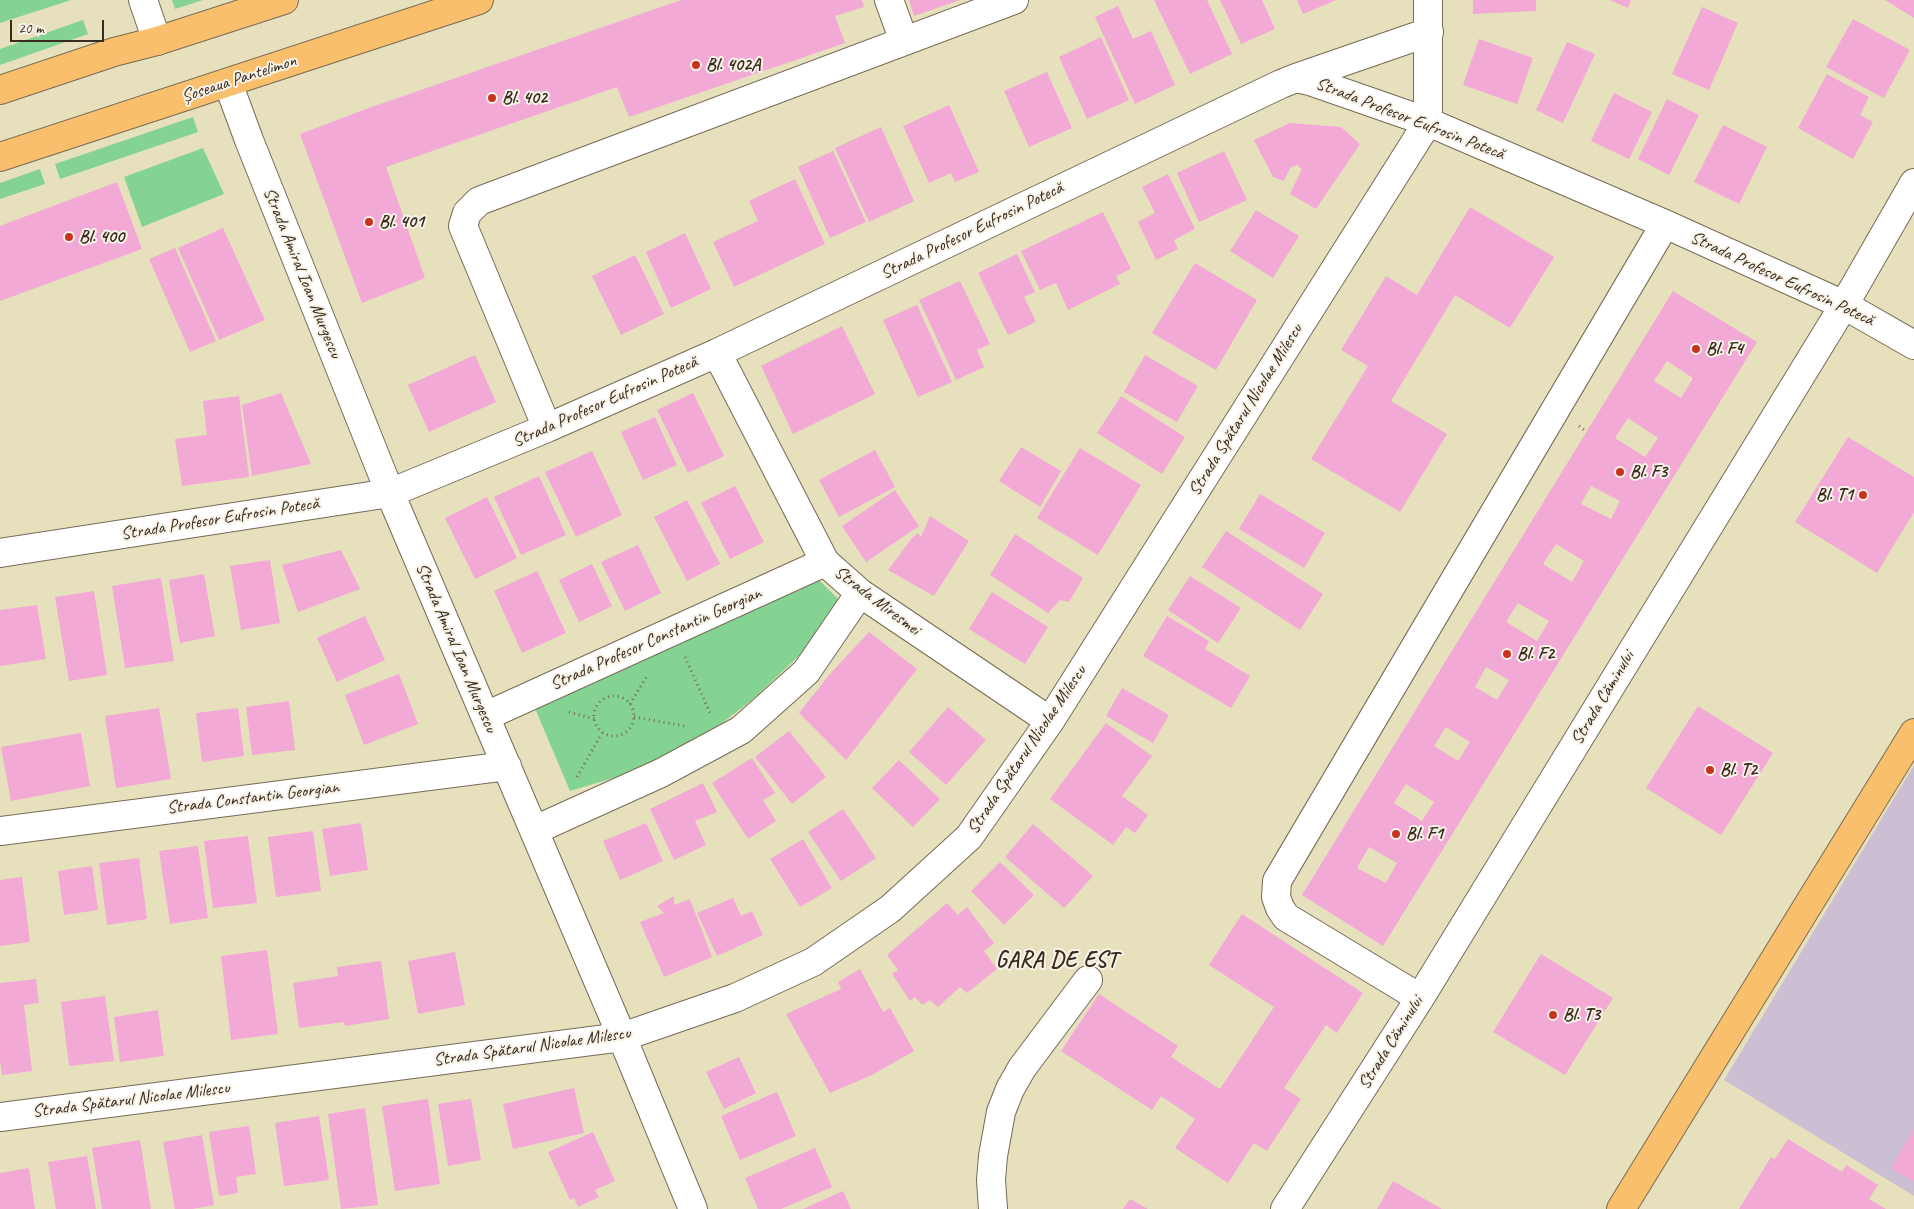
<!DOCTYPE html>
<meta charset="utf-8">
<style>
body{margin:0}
#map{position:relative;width:1914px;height:1209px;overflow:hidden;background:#e6e0bd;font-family:Caveat,sans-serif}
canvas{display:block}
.scale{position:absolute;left:10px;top:20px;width:94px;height:22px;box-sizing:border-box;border:2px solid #3b2a1e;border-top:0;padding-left:6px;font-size:15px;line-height:18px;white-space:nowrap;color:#3b2a1e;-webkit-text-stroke:4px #f7f3e8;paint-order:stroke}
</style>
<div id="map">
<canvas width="1914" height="1209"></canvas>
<div class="scale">20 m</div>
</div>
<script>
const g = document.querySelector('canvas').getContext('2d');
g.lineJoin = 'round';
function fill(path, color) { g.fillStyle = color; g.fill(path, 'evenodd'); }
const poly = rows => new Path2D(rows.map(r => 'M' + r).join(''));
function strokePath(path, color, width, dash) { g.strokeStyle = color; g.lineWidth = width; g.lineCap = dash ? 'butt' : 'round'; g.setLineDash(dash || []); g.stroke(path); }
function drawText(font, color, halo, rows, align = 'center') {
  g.font = font + ' Caveat,sans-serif'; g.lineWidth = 4; g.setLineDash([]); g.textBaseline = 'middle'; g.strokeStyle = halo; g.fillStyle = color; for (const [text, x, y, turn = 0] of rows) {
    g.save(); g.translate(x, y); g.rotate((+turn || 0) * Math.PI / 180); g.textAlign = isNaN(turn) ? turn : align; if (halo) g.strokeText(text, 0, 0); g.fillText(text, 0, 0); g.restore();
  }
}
fill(poly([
 [1914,765,1914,1196,1724,1080]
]), '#ccbfd4');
fill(poly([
 [0,0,71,0,0,23],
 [172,0,203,0,175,9],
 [83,20,88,34,0,65,0,49],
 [193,117,198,132,60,179,55,164],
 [203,148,224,194,142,227,124,177],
 [40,169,45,184,0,199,0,183],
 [815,576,840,601,817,639,754,698,711,732,643,769,570,791,534,706]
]), '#85d392');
fill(poly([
 [681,0,862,0,864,7,835,16,845,43,629,117,617,87,386,167,425,278,362,303,300,134,366,109],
 [909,0,960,0,914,16],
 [1154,0,1207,0,1232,54,1190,74],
 [1220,0,1262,0,1275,29,1241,44],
 [1297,0,1336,0,1303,14],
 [1473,0,1536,0,1536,11,1473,14],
 [1610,0,1631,0,1628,8],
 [1885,0,1914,0,1914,18],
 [1118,6,1133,39,1151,31,1175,85,1135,104,1095,17],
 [1702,7,1738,23,1709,90,1672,74],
 [1853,19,1910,50,1884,98,1826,67],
 [1101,37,1129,100,1087,119,1059,57],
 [1479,39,1533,58,1517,104,1463,85],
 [1567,42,1595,54,1563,123,1536,110],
 [1047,72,1072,128,1029,147,1004,91],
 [1827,74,1869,97,1860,115,1873,122,1853,159,1798,128],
 [1614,93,1652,112,1629,159,1591,141],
 [1667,99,1699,115,1669,175,1638,159],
 [949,105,979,172,955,182,951,173,929,183,903,126],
 [1290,123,1341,127,1360,144,1316,209,1290,194,1302,169,1297,165,1290,168,1284,181,1273,177,1254,140],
 [1723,125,1767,147,1739,204,1694,182],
 [881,127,914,201,869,222,835,148],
 [833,151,866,222,830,238,798,167],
 [1224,151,1247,200,1199,222,1177,173],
 [1168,174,1195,229,1174,240,1178,249,1156,260,1138,222,1155,213,1142,187],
 [795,179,825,244,734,287,713,242,758,221,749,201],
 [117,182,142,249,0,301,0,226],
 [1470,207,1554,257,1510,328,1455,295,1391,401,1447,434,1400,512,1311,459,1368,366,1341,350,1386,276,1417,295],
 [1256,210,1299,236,1273,278,1230,251],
 [1103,212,1131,269,1116,276,1120,284,1068,310,1056,283,1040,290,1021,251],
 [223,228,265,320,219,340,178,248],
 [685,233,711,289,671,308,646,252],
 [175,248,216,341,190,352,149,259],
 [1017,254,1035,292,1024,297,1036,322,1008,335,978,273],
 [635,255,664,314,621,335,592,276],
 [1195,263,1257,300,1216,370,1152,333],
 [960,281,990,344,977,350,984,367,956,380,919,300],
 [1673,291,1757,342,1383,946,1302,895],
 [1667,361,1693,378,1681,398,1654,381],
 [1628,418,1658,438,1645,457,1615,438],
 [1591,486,1620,501,1611,519,1581,504],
 [1556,544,1584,561,1572,582,1543,564],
 [1518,603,1549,621,1537,641,1506,622],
 [1486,667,1509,680,1497,700,1475,687],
 [1446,727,1470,742,1458,761,1434,746],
 [1406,784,1434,802,1422,821,1394,803],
 [1369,847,1397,863,1386,883,1357,868],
 [917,305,952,382,918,397,883,320],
 [842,326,875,394,793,434,761,366],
 [475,355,496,402,429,432,408,385],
 [1145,355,1198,386,1177,422,1124,392],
 [281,393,311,464,252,476,242,405],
 [693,393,724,456,688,473,657,410],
 [239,396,249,477,182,486,175,439,207,435,203,401],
 [1121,396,1185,437,1162,474,1097,433],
 [655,417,677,465,643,480,621,432],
 [1848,437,1914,477,1914,512,1877,573,1795,522],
 [1021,447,1061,471,1040,507,999,481],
 [1080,448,1141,485,1098,555,1037,518],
 [875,450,895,487,839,517,819,480],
 [592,451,622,515,576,537,545,472],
 [539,476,566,535,521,555,494,497],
 [735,486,764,542,730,559,701,503],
 [895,490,919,526,866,562,842,526],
 [1260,494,1325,533,1304,568,1239,529],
 [487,497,517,558,475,579,445,518],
 [687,500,720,564,687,581,654,517],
 [930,516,969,541,934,596,888,570,912,538,918,533,921,537],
 [1226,531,1323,594,1300,630,1202,567],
 [1015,534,1083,578,1069,602,1060,600,1048,613,990,575],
 [638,545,661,593,625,611,601,562],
 [341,550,360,589,298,612,282,565],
 [270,560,280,623,241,630,230,566],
 [592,564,612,606,579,622,559,580],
 [537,571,566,633,522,653,494,591],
 [204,574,215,636,180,643,169,580],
 [1190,576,1241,608,1218,643,1168,610],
 [161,578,174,661,125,668,112,586],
 [94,591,107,675,69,681,55,597],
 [992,592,1048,627,1025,664,969,629],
 [37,605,46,659,0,666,0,610],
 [365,616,385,660,337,682,317,638],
 [1167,616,1209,641,1205,649,1250,676,1231,708,1143,656],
 [869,632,917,669,846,760,799,713,829,675],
 [399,674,418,724,364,745,345,695],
 [1122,688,1169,715,1153,743,1106,716],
 [289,701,295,750,252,755,246,707],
 [1698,706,1773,753,1721,835,1646,788],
 [948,707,986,740,946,785,909,752],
 [159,708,171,779,116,788,105,716],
 [238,708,244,756,202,762,196,713],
 [1106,723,1152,756,1122,796,1148,815,1135,833,1126,827,1113,845,1050,799],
 [789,731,826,777,792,804,755,757],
 [81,733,90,786,11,801,1,747],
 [752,758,775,793,763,800,776,821,748,839,712,783],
 [899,760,940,799,913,827,872,788],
 [703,783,717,812,695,821,706,845,674,860,650,809],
 [843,809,876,858,841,881,808,832],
 [361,823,368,870,330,876,322,829],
 [646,823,663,861,620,880,603,841],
 [1033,824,1093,876,1064,908,1005,857],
 [313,831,321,891,276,897,268,837],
 [248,836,257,903,213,908,204,841],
 [803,839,832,888,800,907,770,859],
 [198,846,208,918,170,924,159,851],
 [139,858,147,919,107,925,99,863],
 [1000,862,1034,895,1004,925,971,891],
 [92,866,98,910,64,915,58,871],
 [22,877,30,942,0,946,0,880],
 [674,896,674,905,690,899,712,957,664,977,640,922,664,913,657,906],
 [733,898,741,916,752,911,763,935,717,956,697,913],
 [947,903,958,915,967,907,994,943,984,951,997,969,967,993,960,987,938,1007,930,1000,922,1005,915,997,910,1001,892,974,898,970,887,955],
 [1242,914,1363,993,1337,1033,1326,1025,1284,1088,1301,1099,1267,1151,1254,1143,1228,1183,1175,1148,1195,1119,1161,1096,1152,1110,1061,1051,1099,994,1178,1046,1171,1057,1220,1089,1274,1007,1209,965],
 [267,950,278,1034,231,1040,221,956],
 [455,952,465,1005,418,1014,408,961],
 [1541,954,1613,998,1565,1075,1493,1032],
 [381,961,389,1019,345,1026,344,1022,299,1028,293,983,338,976,337,967],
 [860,969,883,1012,890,1008,914,1051,872,1075,830,1093,786,1014,841,989,838,982],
 [36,979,39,1003,24,1005,32,1071,2,1075,0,1060,0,983],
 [105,996,114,1061,69,1066,61,1002],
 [158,1010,164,1056,120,1062,114,1017],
 [739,1057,756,1093,724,1109,706,1072],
 [574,1088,584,1133,513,1149,503,1104],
 [777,1092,796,1136,740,1160,721,1116],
 [428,1099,440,1184,395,1191,382,1106],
 [471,1099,481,1160,448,1166,438,1104],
 [365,1108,378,1205,341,1209,328,1114],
 [319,1116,329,1180,284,1186,275,1123],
 [249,1126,256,1174,236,1177,238,1193,219,1196,209,1132],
 [1914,1129,1914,1182,1891,1168],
 [593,1132,615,1181,595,1190,599,1197,578,1207,574,1198,570,1200,548,1152],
 [202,1135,214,1205,192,1209,175,1209,163,1142],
 [1788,1139,1842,1172,1846,1165,1878,1185,1869,1199,1886,1209,1739,1209,1771,1157,1775,1159],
 [140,1140,151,1209,102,1209,92,1148],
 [815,1148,832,1187,781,1209,758,1209,745,1178],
 [87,1156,96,1209,56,1209,48,1162],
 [29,1168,35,1209,0,1209,0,1173],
 [1393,1181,1442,1209,1377,1209],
 [843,1191,851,1209,803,1209],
 [1130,1199,1148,1209,1123,1209]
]), '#f3a9d5');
const minor = poly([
 [143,0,157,41],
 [889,0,904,41],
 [1296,78,1429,32],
 [228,83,249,140,390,493,622,1037,693,1209],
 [717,353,825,562,860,593,1050,721],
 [547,428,463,226,467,213,479,201,1014,0],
 [0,553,390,493,547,428,717,353,1281,84,1296,78,1310,81,1428,122,1665,224,1844,305,1914,345],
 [486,716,825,562],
 [535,830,661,773,741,730,806,672,860,593],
 [0,831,507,766],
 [1420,998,1286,917,1280,908,1276,897,1277,881,1665,224],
 [0,1117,622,1037,735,998,813,962,890,909,969,837,1050,721,1428,122,1428,0],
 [993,1209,991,1180,993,1156,1001,1112,1010,1089,1022,1068,1088,980],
 [1285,1209,1420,998,1844,305,1914,183]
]);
const major = poly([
 [0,90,114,52,157,41,284,0],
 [0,157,479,0],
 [1621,1209,1914,733]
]);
strokePath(minor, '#776a56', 30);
strokePath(major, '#776a56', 30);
strokePath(poly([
 [1579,426,1587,432],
 [685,657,710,713],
 '594 716a20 20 0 1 1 40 0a20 20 0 1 1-40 0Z',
 [630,704,647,676],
 [569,712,594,719],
 [634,717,685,726],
 [577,777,602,733]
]), '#776a56', 3, [1, 4]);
strokePath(minor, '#fff', 28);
strokePath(major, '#f9bf6d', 28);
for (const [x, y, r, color] of [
 [696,65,5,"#c8321e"],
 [492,98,5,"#c8321e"],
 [369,222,5,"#c8321e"],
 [69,237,5,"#c8321e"],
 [1696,349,5,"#c8321e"],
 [1620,472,5,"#c8321e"],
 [1863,495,5,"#c8321e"],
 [1507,654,5,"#c8321e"],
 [1710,770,5,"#c8321e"],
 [1396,834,5,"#c8321e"],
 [1553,1015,5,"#c8321e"]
]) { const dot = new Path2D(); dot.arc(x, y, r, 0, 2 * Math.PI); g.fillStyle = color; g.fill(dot); strokePath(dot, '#f7f3e8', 2); }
drawText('bold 18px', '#3b2a1e', '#f7f3e8', [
 ["Bl. 402A",706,65],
 ["Bl. 402",502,98],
 ["Bl. 401",379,222],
 ["Bl. 400",79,237],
 ["Bl. F4",1706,349],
 ["Bl. F3",1630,472],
 ["Bl. T1",1853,495,"right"],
 ["Bl. F2",1517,654],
 ["Bl. T2",1720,770],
 ["Bl. F1",1406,834],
 ["Bl. T3",1563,1015]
], 'left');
drawText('18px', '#3b2a1e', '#f7f3e8', [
 ["Șoseaua Pantelimon",239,79,-18],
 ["Strada Profesor Eufrosin Potecă",1410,119,21],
 ["Strada Profesor Eufrosin Potecă",972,231,-26],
 ["Strada Amiral Ioan Murgescu",302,273,68],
 ["Strada Profesor Eufrosin Potecă",1782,279,25],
 ["Strada Profesor Eufrosin Potecă",605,402,-24],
 ["Strada Spătarul Nicolae Milescu",1246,410,-58],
 ["Strada Profesor Eufrosin Potecă",220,519,-9],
 ["Strada Miresmei",877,601,37],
 ["Strada Profesor Constantin Georgian",656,639,-24],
 ["Strada Amiral Ioan Murgescu",456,648,67],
 ["Strada Căminului",1603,698,-59],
 ["Strada Spătarul Nicolae Milescu",1027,750,-56],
 ["Strada Constantin Georgian",253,798,-7],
 ["Strada Căminului",1391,1043,-58],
 ["Strada Spătarul Nicolae Milescu",532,1047,-8],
 ["Strada Spătarul Nicolae Milescu",131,1100,-7]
]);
g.letterSpacing = '1px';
drawText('bold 22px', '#3b2a1e', '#f7f3e8', [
 ["GARA DE EST",1057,961]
]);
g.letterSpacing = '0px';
</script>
